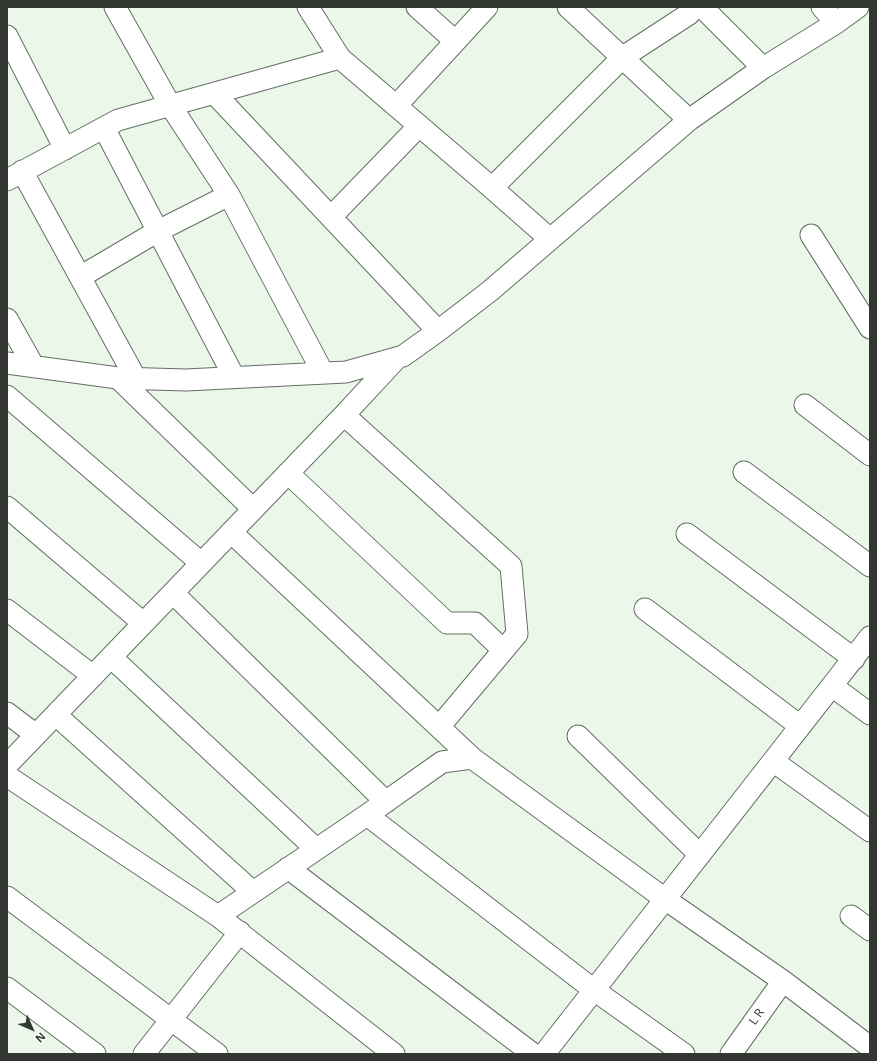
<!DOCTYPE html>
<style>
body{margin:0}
#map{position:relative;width:877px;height:1061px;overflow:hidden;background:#eaf7e9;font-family:"Open Sans",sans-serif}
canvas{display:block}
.frame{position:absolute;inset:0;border:8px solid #323731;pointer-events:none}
.north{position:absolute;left:12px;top:1009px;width:40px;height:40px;-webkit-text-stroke:3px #fff;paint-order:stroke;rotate:135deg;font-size:11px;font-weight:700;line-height:16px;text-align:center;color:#323731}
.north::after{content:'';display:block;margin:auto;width:14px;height:18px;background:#323731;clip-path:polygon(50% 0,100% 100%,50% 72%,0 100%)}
</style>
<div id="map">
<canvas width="877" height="1061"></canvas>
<div class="frame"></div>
<div class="north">N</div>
</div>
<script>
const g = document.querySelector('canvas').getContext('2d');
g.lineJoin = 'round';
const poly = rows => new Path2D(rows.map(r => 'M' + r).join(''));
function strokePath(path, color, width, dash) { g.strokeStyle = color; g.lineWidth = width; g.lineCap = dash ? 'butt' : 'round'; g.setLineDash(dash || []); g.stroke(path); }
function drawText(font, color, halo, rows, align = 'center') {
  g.font = font + ' "Open Sans",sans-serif'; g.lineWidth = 3.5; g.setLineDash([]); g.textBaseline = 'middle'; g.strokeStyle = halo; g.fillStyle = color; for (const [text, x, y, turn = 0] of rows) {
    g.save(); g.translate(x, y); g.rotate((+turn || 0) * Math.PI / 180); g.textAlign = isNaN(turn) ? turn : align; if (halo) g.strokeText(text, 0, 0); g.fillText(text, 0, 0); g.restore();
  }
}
const street = poly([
 [115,7,170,105,229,195,323,373],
 [308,7,340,58,492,188],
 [417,7,455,41],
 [568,7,689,120],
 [702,7,763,68],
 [822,7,836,23],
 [7,36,65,149],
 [215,94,438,331],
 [396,106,487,7],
 [104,128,234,377],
 [22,171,136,379],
 [7,180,118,120,340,58],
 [331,217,419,126],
 [811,235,870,328],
 [550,239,492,188,623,57,689,14,695,7],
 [80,277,158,231,229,195],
 [7,319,34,367],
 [7,363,118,378,186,380,346,372,403,356,438,331,490,291,689,120,763,68,836,23,858,7],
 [118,378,253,509],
 [7,396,201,563],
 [805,405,870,455],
 [344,415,511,566,517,634,439,727],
 [744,472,870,566],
 [288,473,447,623,475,623,503,650],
 [7,507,143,623],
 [231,532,472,758,665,899,783,981,870,1047],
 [687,534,854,659],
 [173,593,386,802],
 [645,609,800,726],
 [7,610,93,676],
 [111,657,316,849],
 [832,686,870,714],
 [7,713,36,735],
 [56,715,253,892],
 [578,736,700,855],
 [773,761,870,831],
 [7,765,344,415,397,358],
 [7,776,218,916,394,1054],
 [367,815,594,990,684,1054],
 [288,868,533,1054],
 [7,897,217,1054],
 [218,916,367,815,442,762,472,758],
 [851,916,870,930],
 [7,988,95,1054],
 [144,1054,240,932],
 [544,1054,870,637],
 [731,1054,783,981]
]);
strokePath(street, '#646f63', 23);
strokePath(street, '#fff', 21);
drawText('12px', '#323731', '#fff', [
 ["L R",757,1017,-55]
]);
</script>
